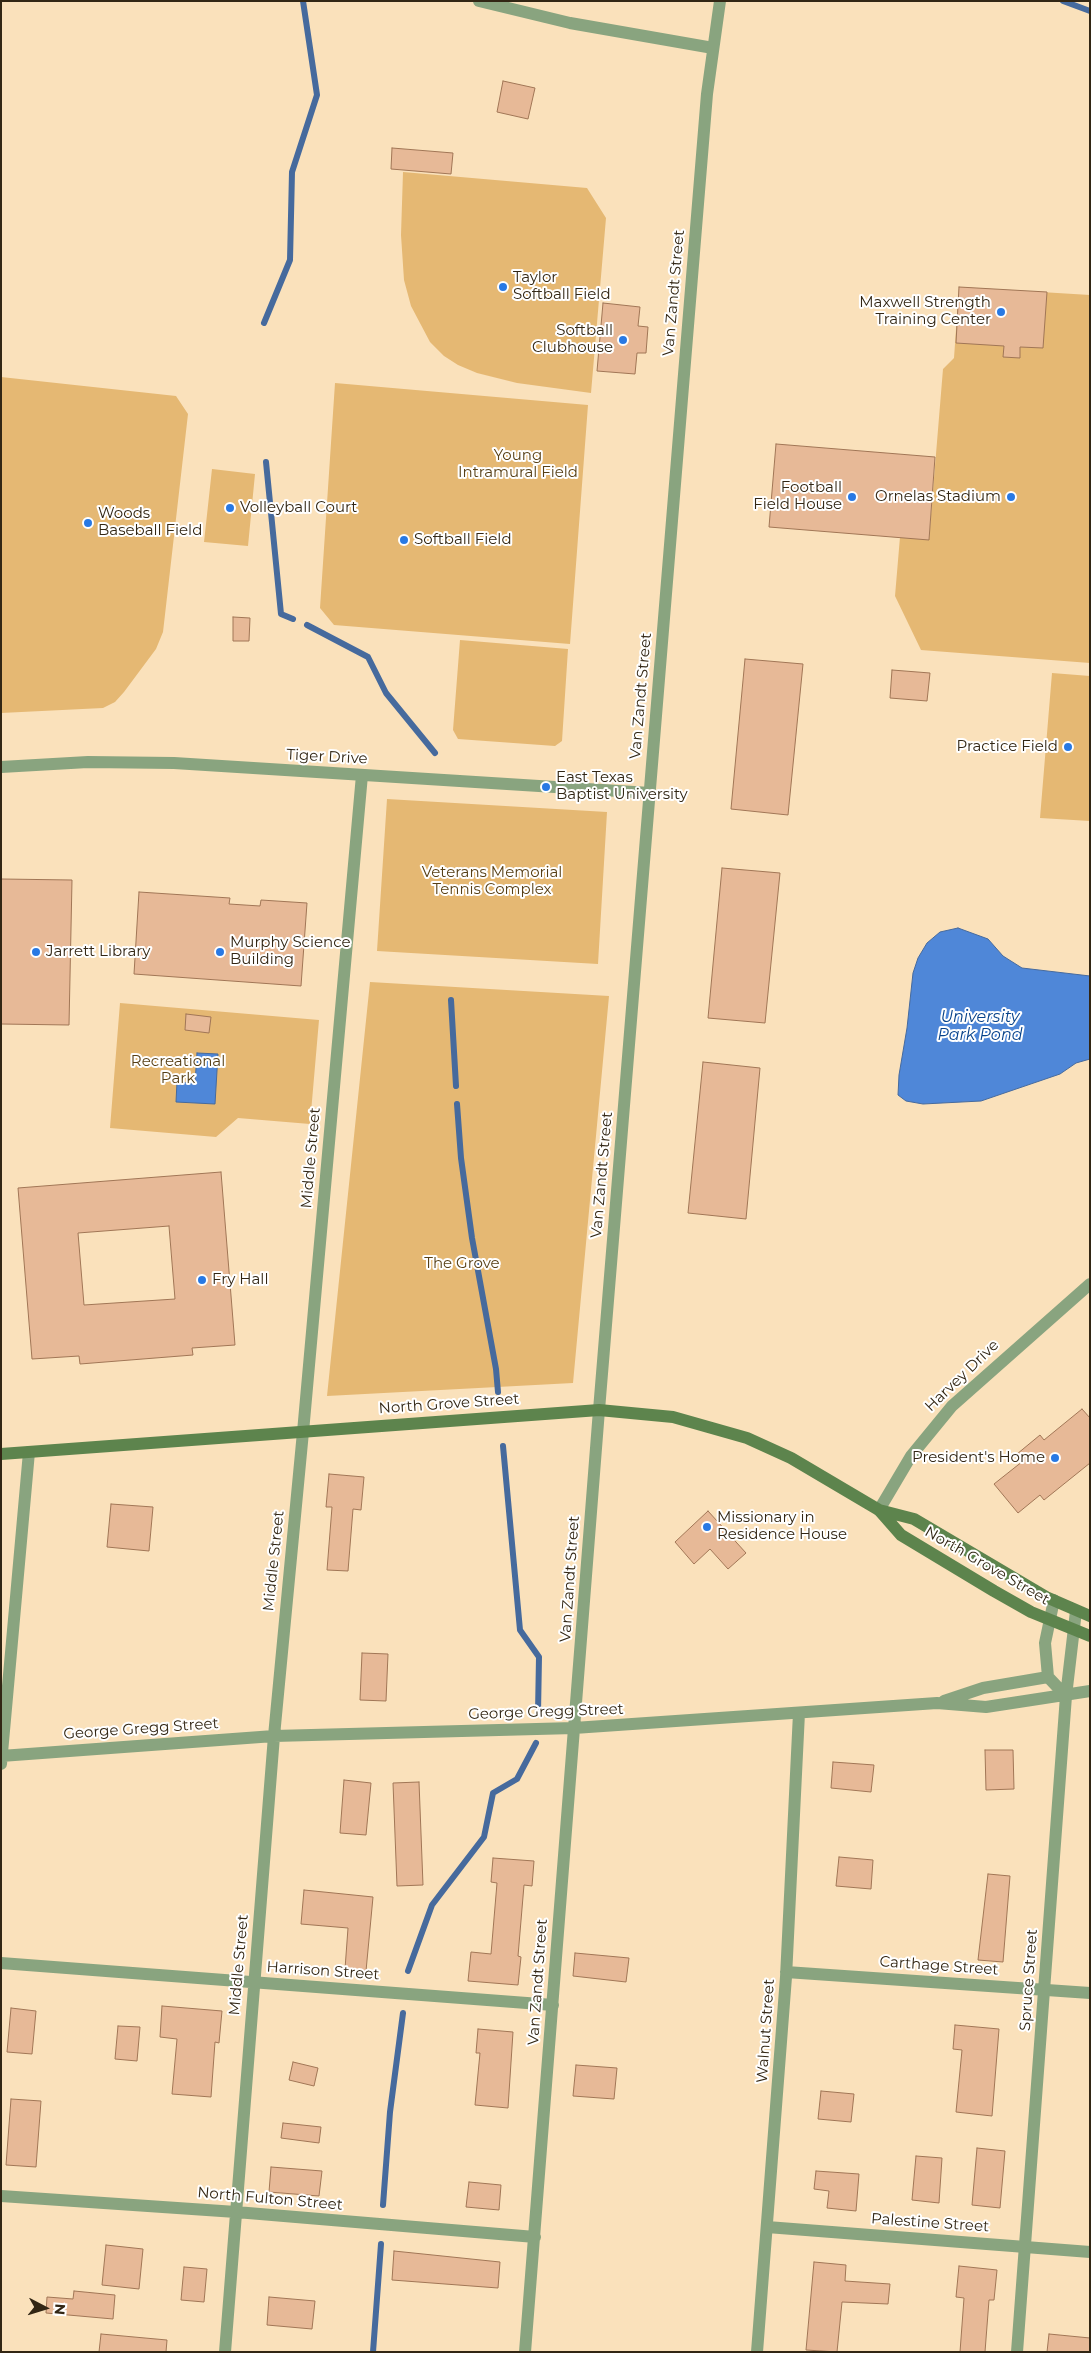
<!DOCTYPE html>
<style>
body{margin:0}
#map{position:relative;width:1091px;height:2353px;overflow:hidden;background:#fae1bb;font-family:Montserrat,sans-serif}
canvas{display:block}
.frame{position:absolute;inset:0;border:2px solid #322614;pointer-events:none}
.north{position:absolute;left:20px;top:2283px;width:50px;height:50px;-webkit-text-stroke:4px #fff;paint-order:stroke;rotate:95deg;font-size:14px;font-weight:700;line-height:20px;text-align:center;color:#322614}
.north::after{content:'';display:block;margin:auto;width:18px;height:22px;background:#322614;clip-path:polygon(50% 0,100% 100%,50% 72%,0 100%)}
</style>
<div id="map">
<canvas width="1091" height="2353"></canvas>
<div class="frame"></div>
<div class="north">N</div>
</div>
<script>
const g = document.querySelector('canvas').getContext('2d');
g.lineJoin = 'round';
function fill(path, color) { g.fillStyle = color; g.fill(path, 'evenodd'); }
const poly = rows => new Path2D(rows.map(r => 'M' + r).join(''));
function strokePath(path, color, width, dash) { g.strokeStyle = color; g.lineWidth = width; g.lineCap = dash ? 'butt' : 'round'; g.setLineDash(dash || []); g.stroke(path); }
function drawText(font, color, halo, rows, align = 'center') {
  g.font = font + ' Montserrat,sans-serif'; g.lineWidth = 4; g.setLineDash([]); g.textBaseline = 'middle'; g.strokeStyle = halo; g.fillStyle = color; for (const [text, x, y, turn = 0] of rows) {
    g.save(); g.translate(x, y); g.rotate((+turn || 0) * Math.PI / 180); g.textAlign = isNaN(turn) ? turn : align; if (halo) g.strokeText(text, 0, 0); g.fillText(text, 0, 0); g.restore();
  }
}
fill(poly([
 [403,172,587,188,606,218,591,393,517,383,477,373,458,365,444,356,430,342,411,306,404,280,401,235],
 [959,287,1090,295,1090,663,921,650,895,596,900,537,929,539,943,369,954,358],
 [1,377,176,396,188,414,163,632,156,649,124,692,115,702,103,708,1,713],
 [335,383,588,405,570,644,334,625,320,608],
 [212,469,255,474,248,546,204,542],
 [460,640,568,649,562,741,555,746,458,739,453,730],
 [1052,673,1090,676,1090,821,1040,818],
 [387,799,607,812,598,964,377,951],
 [370,982,609,996,573,1383,327,1396],
 [120,1003,319,1020,310,1124,238,1118,216,1137,110,1128]
]), '#e5b873');
const water = poly([
 [958,928,988,939,1003,956,1022,968,1090,976,1090,1059,1076,1063,1060,1074,981,1101,923,1104,906,1101,898,1095,899,1075,907,1028,913,973,918,958,927,943,940,932,958,928],
 [197,1053,218,1054,215,1104,176,1102,177,1082,195,1083,197,1053]
]);
fill(water, '#4f87d8');
strokePath(water, '#466a9d', 1);
strokePath(poly([
 [1063,1,1090,11],
 [264,323,290,260,292,172,317,95,303,1],
 [266,462,281,614,293,619],
 [307,625,368,657,386,693,435,753],
 [451,1000,456,1086],
 [457,1104,461,1158,472,1238,496,1369,498,1392],
 [503,1446,520,1630,539,1657,538,1713],
 [408,1971,432,1905,484,1837,493,1793,517,1779,536,1743],
 [383,2205,390,2112,403,2013],
 [373,2352,381,2244]
]), '#466a9d', 6);
const building = poly([
 [503,81,535,88,528,119,497,112,503,81],
 [392,148,453,153,451,174,391,169,392,148],
 [959,287,1047,292,1043,348,1020,347,1020,358,1003,357,1004,346,956,343,959,287],
 [603,303,640,307,638,326,648,327,646,353,637,353,635,374,597,371,603,303],
 [776,444,935,457,929,540,769,527,776,444],
 [233,617,250,618,249,641,233,641,233,617],
 [745,659,803,664,788,815,731,809,745,659],
 [892,670,930,673,927,701,890,698,892,670],
 [722,868,780,873,765,1023,708,1018,722,868],
 [1,879,72,880,69,1025,1,1024,1,879],
 [139,892,230,898,229,904,260,906,261,900,307,903,301,986,134,974,139,892],
 [186,1014,211,1017,209,1033,185,1030,186,1014],
 [703,1062,760,1068,746,1219,688,1213,703,1062],
 [221,1172,235,1345,192,1348,193,1355,80,1364,79,1356,32,1359,18,1188,221,1172],
 [169,1226,175,1299,84,1305,78,1233,169,1226],
 [1082,1409,1090,1418,1090,1463,1044,1500,1040,1495,1018,1513,994,1484,1023,1461,1017,1454,1040,1435,1044,1440,1082,1409],
 [329,1474,364,1477,361,1510,353,1509,348,1571,327,1570,332,1507,326,1507,329,1474],
 [111,1504,153,1507,149,1551,107,1547,111,1504],
 [708,1511,746,1553,728,1569,710,1549,694,1564,675,1542,708,1511],
 [362,1653,388,1654,386,1701,360,1700,362,1653],
 [985,1750,1013,1750,1014,1789,986,1790,985,1750],
 [833,1762,874,1765,871,1792,831,1788,833,1762],
 [344,1780,371,1783,366,1835,340,1833,344,1780],
 [419,1782,423,1885,397,1886,393,1783,419,1782],
 [839,1857,873,1860,871,1889,836,1886,839,1857],
 [493,1858,534,1861,532,1886,524,1885,518,1956,521,1957,518,1985,468,1981,471,1952,491,1954,497,1883,491,1882,493,1858],
 [988,1874,1010,1876,1003,1962,978,1960,988,1874],
 [304,1890,373,1897,366,1971,345,1969,348,1928,301,1924,304,1890],
 [575,1953,629,1958,626,1982,573,1976,575,1953],
 [162,2006,222,2011,219,2043,215,2042,211,2097,172,2094,177,2039,160,2037,162,2006],
 [11,2008,36,2011,32,2054,7,2052,11,2008],
 [955,2025,999,2029,992,2116,956,2112,962,2050,953,2049,955,2025],
 [118,2026,140,2027,137,2061,115,2059,118,2026],
 [478,2029,513,2032,508,2108,475,2105,480,2053,476,2053,478,2029],
 [293,2062,318,2068,314,2086,289,2080,293,2062],
 [576,2065,617,2068,614,2099,573,2096,576,2065],
 [821,2091,854,2094,851,2122,818,2119,821,2091],
 [11,2099,41,2101,36,2167,6,2165,11,2099],
 [283,2123,321,2127,319,2143,281,2138,283,2123],
 [977,2148,1005,2151,1000,2208,972,2205,977,2148],
 [916,2156,942,2158,939,2203,912,2200,916,2156],
 [271,2167,322,2171,319,2196,269,2192,271,2167],
 [816,2171,859,2174,856,2211,827,2208,829,2191,814,2189,816,2171],
 [469,2182,501,2185,499,2210,466,2207,469,2182],
 [106,2245,143,2249,139,2289,102,2285,106,2245],
 [394,2251,500,2262,498,2288,392,2280,394,2251],
 [814,2262,846,2265,845,2281,890,2284,888,2304,842,2302,837,2352,806,2350,814,2262],
 [959,2266,997,2270,994,2300,989,2300,985,2352,960,2352,964,2298,956,2297,959,2266],
 [184,2267,207,2269,204,2302,181,2300,184,2267],
 [74,2291,115,2295,113,2319,46,2313,47,2297,73,2299,74,2291],
 [269,2297,315,2301,312,2329,267,2325,269,2297],
 [101,2334,167,2340,166,2352,99,2352,101,2334],
 [1049,2334,1090,2338,1090,2352,1047,2352,1049,2334]
]);
fill(building, '#e7b997');
strokePath(building, '#a17656', 1);
strokePath(poly([
 [479,1,570,23,713,48],
 [1,767,88,762,174,763,650,793],
 [879,1510,911,1456,952,1406,1090,1284],
 [1054,1600,1045,1643,1048,1677,1066,1696],
 [944,1701,983,1688,1048,1677],
 [1,1756,274,1736,574,1728,937,1703,986,1707,1090,1691],
 [1,1764,29,1452],
 [1,1963,553,2005],
 [786,1972,1090,1993],
 [1,2196,236,2212,535,2237],
 [767,2227,1090,2252],
 [225,2352,274,1736,303,1432,362,775],
 [525,2352,599,1410],
 [757,2352,786,1977,799,1713],
 [1017,2352,1066,1696,1076,1611]
]), '#89a47f', 12);
strokePath(poly([
 [599,1410,707,94,720,1]
]), '#89a47f', 12);
strokePath(poly([
 [1,1454,599,1410,673,1417,747,1438,791,1458,879,1510,901,1535,994,1591,1031,1612,1090,1636],
 [879,1510,914,1519,1046,1597,1090,1616]
]), '#5d844d', 12);
for (const [x, y, r, color] of [
 [503,287,5,"#2879e4"],
 [1001,312,5,"#2879e4"],
 [623,340,5,"#2879e4"],
 [852,497,5,"#2879e4"],
 [1011,497,5,"#2879e4"],
 [230,508,5,"#2879e4"],
 [88,523,5,"#2879e4"],
 [404,540,5,"#2879e4"],
 [1068,747,5,"#2879e4"],
 [546,787,5,"#2879e4"],
 [36,952,5,"#2879e4"],
 [220,952,5,"#2879e4"],
 [202,1280,5,"#2879e4"],
 [1055,1458,5,"#2879e4"],
 [707,1527,5,"#2879e4"]
]) { const dot = new Path2D(); dot.arc(x, y, r, 0, 2 * Math.PI); g.fillStyle = color; g.fill(dot); strokePath(dot, '#fff', 2); }
drawText('15px', '#322614', '#fff', [
 ["Taylor",513,278],
 ["Softball Field",513,295],
 ["Maxwell Strength",991,303,"right"],
 ["Training Center",991,320,"right"],
 ["Softball",613,331,"right"],
 ["Clubhouse",613,348,"right"],
 ["Football",842,488,"right"],
 ["Field House",842,505,"right"],
 ["Ornelas Stadium",1001,497,"right"],
 ["Volleyball Court",240,508],
 ["Woods",98,514],
 ["Baseball Field",98,531],
 ["Softball Field",414,540],
 ["Practice Field",1058,747,"right"],
 ["East Texas",556,778],
 ["Baptist University",556,795],
 ["Murphy Science",230,943],
 ["Building",230,960],
 ["Jarrett Library",46,952],
 ["Fry Hall",212,1280],
 ["President's Home",1045,1458,"right"],
 ["Missionary in",717,1518],
 ["Residence House",717,1535]
], 'left');
drawText('15px', '#322614', '#fff', [
 ["Van Zandt Street",674,293,-85],
 ["Van Zandt Street",641,696,-85],
 ["Tiger Drive",327,757,3],
 ["Middle Street",311,1158,-85],
 ["Van Zandt Street",602,1175,-85],
 ["Harvey Drive",962,1376,-44],
 ["North Grove Street",449,1404,-4],
 ["Middle Street",274,1561,-84],
 ["North Grove Street",987,1566,30],
 ["Van Zandt Street",570,1579,-86],
 ["George Gregg Street",546,1712,-2],
 ["George Gregg Street",141,1729,-4],
 ["Middle Street",239,1965,-85],
 ["Carthage Street",939,1966,4],
 ["Harrison Street",323,1971,4],
 ["Spruce Street",1029,1980,-86],
 ["Van Zandt Street",538,1982,-86],
 ["Walnut Street",766,2031,-86],
 ["North Fulton Street",270,2199,5],
 ["Palestine Street",930,2223,4]
]);
drawText('15px', '#573f15', '#fff', [
 ["Young",518,456],
 ["Intramural Field",518,473],
 ["Veterans Memorial",492,873],
 ["Tennis Complex",492,890],
 ["Recreational",178,1062],
 ["Park",178,1079],
 ["The Grove",462,1264]
]);
drawText('italic 16px', '#07428a', '#fff', [
 ["University",980,1017],
 ["Park Pond",980,1035]
]);
</script>
